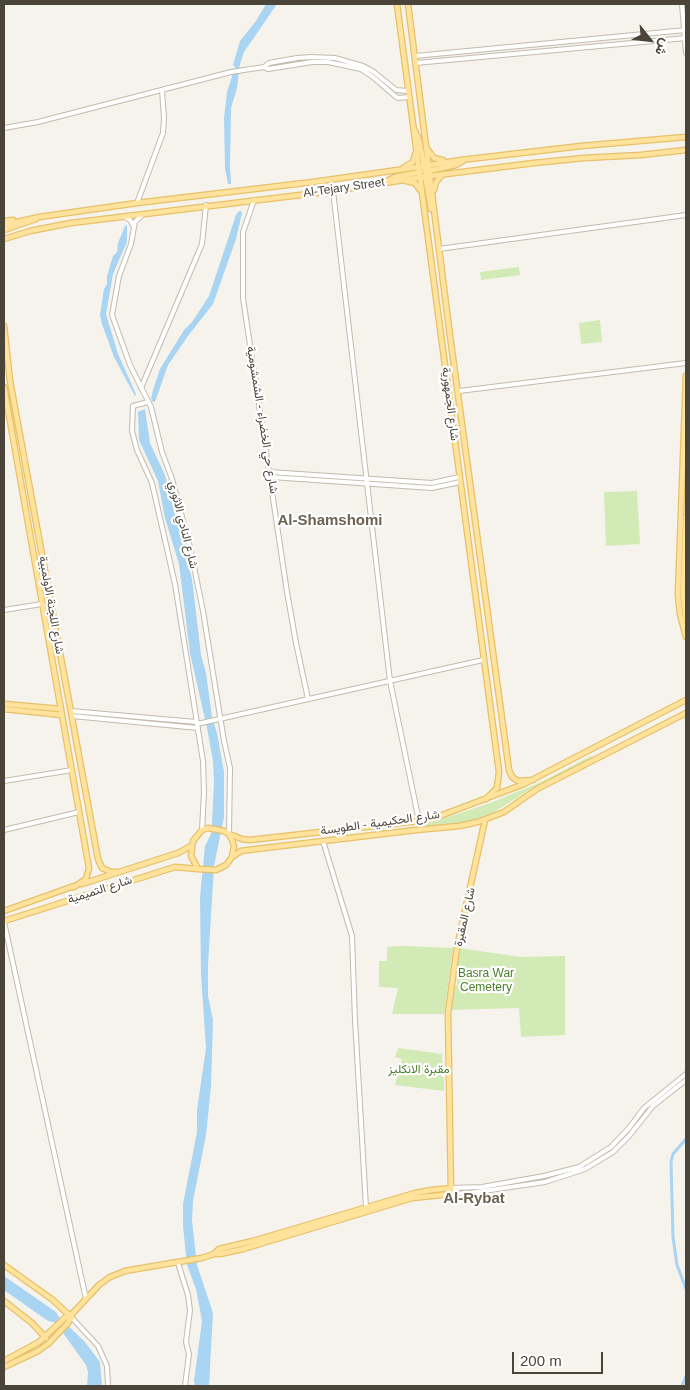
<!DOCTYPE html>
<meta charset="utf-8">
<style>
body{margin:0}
#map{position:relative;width:690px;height:1390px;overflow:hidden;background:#f6f3ec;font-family:Helvetica,Vazirmatn,sans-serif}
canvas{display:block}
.frame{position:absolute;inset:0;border:5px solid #4b4439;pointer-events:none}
.north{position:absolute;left:625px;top:15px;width:50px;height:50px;-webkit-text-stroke:4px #fff;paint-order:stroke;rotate:119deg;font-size:14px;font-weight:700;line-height:20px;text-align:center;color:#4b4439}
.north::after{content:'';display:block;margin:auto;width:18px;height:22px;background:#4b4439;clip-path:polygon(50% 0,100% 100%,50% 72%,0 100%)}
.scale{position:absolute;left:512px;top:1352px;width:91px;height:22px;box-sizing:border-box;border:2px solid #4b4439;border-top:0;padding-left:6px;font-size:15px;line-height:18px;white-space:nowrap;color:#4b4439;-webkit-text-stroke:4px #fff;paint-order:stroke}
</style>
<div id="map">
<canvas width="690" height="1390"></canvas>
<div class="frame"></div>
<div class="north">ش</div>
<div class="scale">200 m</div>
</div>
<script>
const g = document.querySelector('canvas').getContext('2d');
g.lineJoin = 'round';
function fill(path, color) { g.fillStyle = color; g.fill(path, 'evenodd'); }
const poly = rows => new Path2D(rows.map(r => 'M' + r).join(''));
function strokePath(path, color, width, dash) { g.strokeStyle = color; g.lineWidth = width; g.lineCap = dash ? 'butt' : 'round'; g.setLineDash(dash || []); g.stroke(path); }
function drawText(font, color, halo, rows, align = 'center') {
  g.font = font + ' Helvetica,Vazirmatn,sans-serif'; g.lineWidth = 4.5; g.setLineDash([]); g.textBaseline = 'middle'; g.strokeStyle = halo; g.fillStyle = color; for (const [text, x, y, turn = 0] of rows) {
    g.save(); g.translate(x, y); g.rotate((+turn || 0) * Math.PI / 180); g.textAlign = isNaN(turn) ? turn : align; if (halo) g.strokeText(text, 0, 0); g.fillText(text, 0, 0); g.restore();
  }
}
fill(poly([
 [519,267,520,275,481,280,480,272],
 [600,320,602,342,581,344,579,323],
 [637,491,640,544,606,546,604,492],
 [591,756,592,758,590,759,529,790,491,814,462,824,423,828,420,826,421,824,430,823,490,803,541,782],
 [404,946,453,948,444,1014,392,1014,398,988,379,987,379,961,387,961,387,947],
 [459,948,520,957,565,956,565,1035,521,1037,519,1008,450,1010,453,990,457,985,457,980,454,977],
 [398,1048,442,1054,443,1067,440,1072,441,1076,444,1078,444,1091,395,1085,402,1059,395,1057]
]), '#d2eab5');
fill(poly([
 [266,4,277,4,244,52,240,64,237,88,231,108,230,166,231,184,228,184,225,168,224,118,227,92,235,67,233,65,240,41,256,21],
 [239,211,241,211,242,213,236,239,213,304,188,336,168,365,155,402,153,402,151,399,153,390,160,369,184,330,192,322,209,296,236,215],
 [127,225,127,242,113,274,106,314,118,354,136,394,135,396,114,357,102,324,100,315,104,289,107,284,107,276,113,256,117,252,118,243,125,226],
 [145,409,150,443,165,475,192,579,201,655,206,673,212,717,217,733,224,772,224,817,214,866,208,965,208,996,213,1020,211,1086,206,1135,193,1201,192,1220,197,1265,213,1313,209,1386,195,1386,194,1381,202,1321,196,1289,187,1265,183,1226,183,1204,197,1132,197,1110,206,1048,201,974,200,897,205,846,211,834,212,823,214,782,213,761,207,728,190,653,179,564,165,518,158,481,139,440,138,412],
 [4,1276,56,1312,59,1317,85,1342,100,1362,102,1386,87,1386,88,1372,86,1365,66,1337,54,1322,48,1321,4,1290]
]), '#a9d4f2');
strokePath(poly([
 [686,1139,673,1154,671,1162,673,1237,677,1265,686,1289],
 [682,1386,686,1376]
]), '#a9d4f2', 3);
const minor = poly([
 [682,4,686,53],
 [415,56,686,30],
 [416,63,686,38],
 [264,67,269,63,297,58,311,57,335,58,363,66,374,72,396,90,408,91],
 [4,128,38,122,231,72,264,67,268,69,312,62,328,62,361,69,373,77,395,96,398,98,409,97],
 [333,191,390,681,419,821],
 [254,200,243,232,243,298,287,592,296,643,308,699],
 [137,203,163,133,164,118,162,90],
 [142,215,135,222,131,244,119,276,112,315,130,365,151,407,162,452,172,479,190,547,203,611,224,741,230,768,229,834],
 [125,217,130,220,134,227],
 [439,249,686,215],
 [141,388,202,244,206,205],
 [459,391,686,363],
 [148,402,133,406,132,431,137,450,152,483,175,584,203,761,204,792,202,830],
 [270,472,432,483,459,477],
 [271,477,432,488,460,482],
 [4,610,42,604],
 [71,711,196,722],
 [72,716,198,728],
 [197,724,483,660],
 [4,781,72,770],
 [4,830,79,812],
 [323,841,352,936,355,1020,366,1207],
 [4,922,86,1299],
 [451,1188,482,1187,544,1176,579,1167,611,1147,629,1128,644,1108,686,1074],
 [451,1194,470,1193,545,1182,585,1169,613,1152,629,1136,653,1106,686,1080],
 [178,1263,188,1295,190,1310,186,1342,189,1354,185,1386],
 [72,1318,98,1346,107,1366,108,1386]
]);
const major = poly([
 [397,4,499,772,497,788,486,799],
 [408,4,450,336,509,770,512,777,518,781,533,780],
 [414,129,419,140,425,170,430,176],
 [428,150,434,158,443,160],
 [403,168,413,162,415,154],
 [428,171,456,165,463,161],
 [425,175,431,209],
 [387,181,395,177,421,172],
 [406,181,415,183,420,190],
 [434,190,436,182,443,174],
 [4,221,13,220],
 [4,225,39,217,137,203,313,182,419,167,461,160,581,146,686,137],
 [4,230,36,219],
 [4,239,30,231,71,223,333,191,430,176,534,163,584,158,641,155,686,150],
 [4,326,10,381,98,859,102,868,111,872,117,872],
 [686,376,678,595,680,614,686,637],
 [4,387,89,868,86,879,74,887],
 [686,517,683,593,686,620],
 [4,704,61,709],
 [4,709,62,715],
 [208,828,224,831,229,834,232,840,234,846,232,857,226,865,216,870,198,869,191,856,193,841,202,830,208,828],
 [229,834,242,839,250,840,419,821,437,817,524,784,686,700],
 [232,857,241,851,248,850,416,830,459,826,478,822,504,812,537,789,686,713],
 [82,884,178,853,191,846],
 [4,911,74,886],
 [4,921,175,867,198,869],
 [214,1254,220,1254,243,1249,412,1198,451,1194,448,1013,457,947,485,820],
 [4,1265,53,1300,72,1318],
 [4,1301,32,1323,46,1338],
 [4,1361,39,1342,69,1314],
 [4,1367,38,1351,48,1344,68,1323,72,1314,99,1285,110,1277,125,1271,142,1268,202,1258,214,1254,219,1249,253,1241,415,1193,432,1190,451,1188]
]);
strokePath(minor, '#c2bbae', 6);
strokePath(major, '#e6c16a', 7);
strokePath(minor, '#fff', 4);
strokePath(major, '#ffe39c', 4.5);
drawText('12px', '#4b4439', '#fff', [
 ["Al-Tejary Street",344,188,-8],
 ["شارع الجمهورية",450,404,83],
 ["شارع حي الخضراء - الشمشومية",262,420,81],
 ["شارع النادي الاثوري",183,525,76],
 ["شارع اللجنة الاولمبية",51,605,80],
 ["شارع الحكيمية - الطويسة",380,823,-8],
 ["شارع التميمية",100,890,-18],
 ["شارع المقبرة",465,917,-77]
]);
drawText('12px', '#4a7f2a', '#fff', [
 ["Basra War",486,974],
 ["Cemetery",486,988],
 ["مقبرة الانكليز",419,1070]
]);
drawText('bold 15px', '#6e6250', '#fff', [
 ["Al-Shamshomi",330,521],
 ["Al-Rybat",474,1199]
]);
</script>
